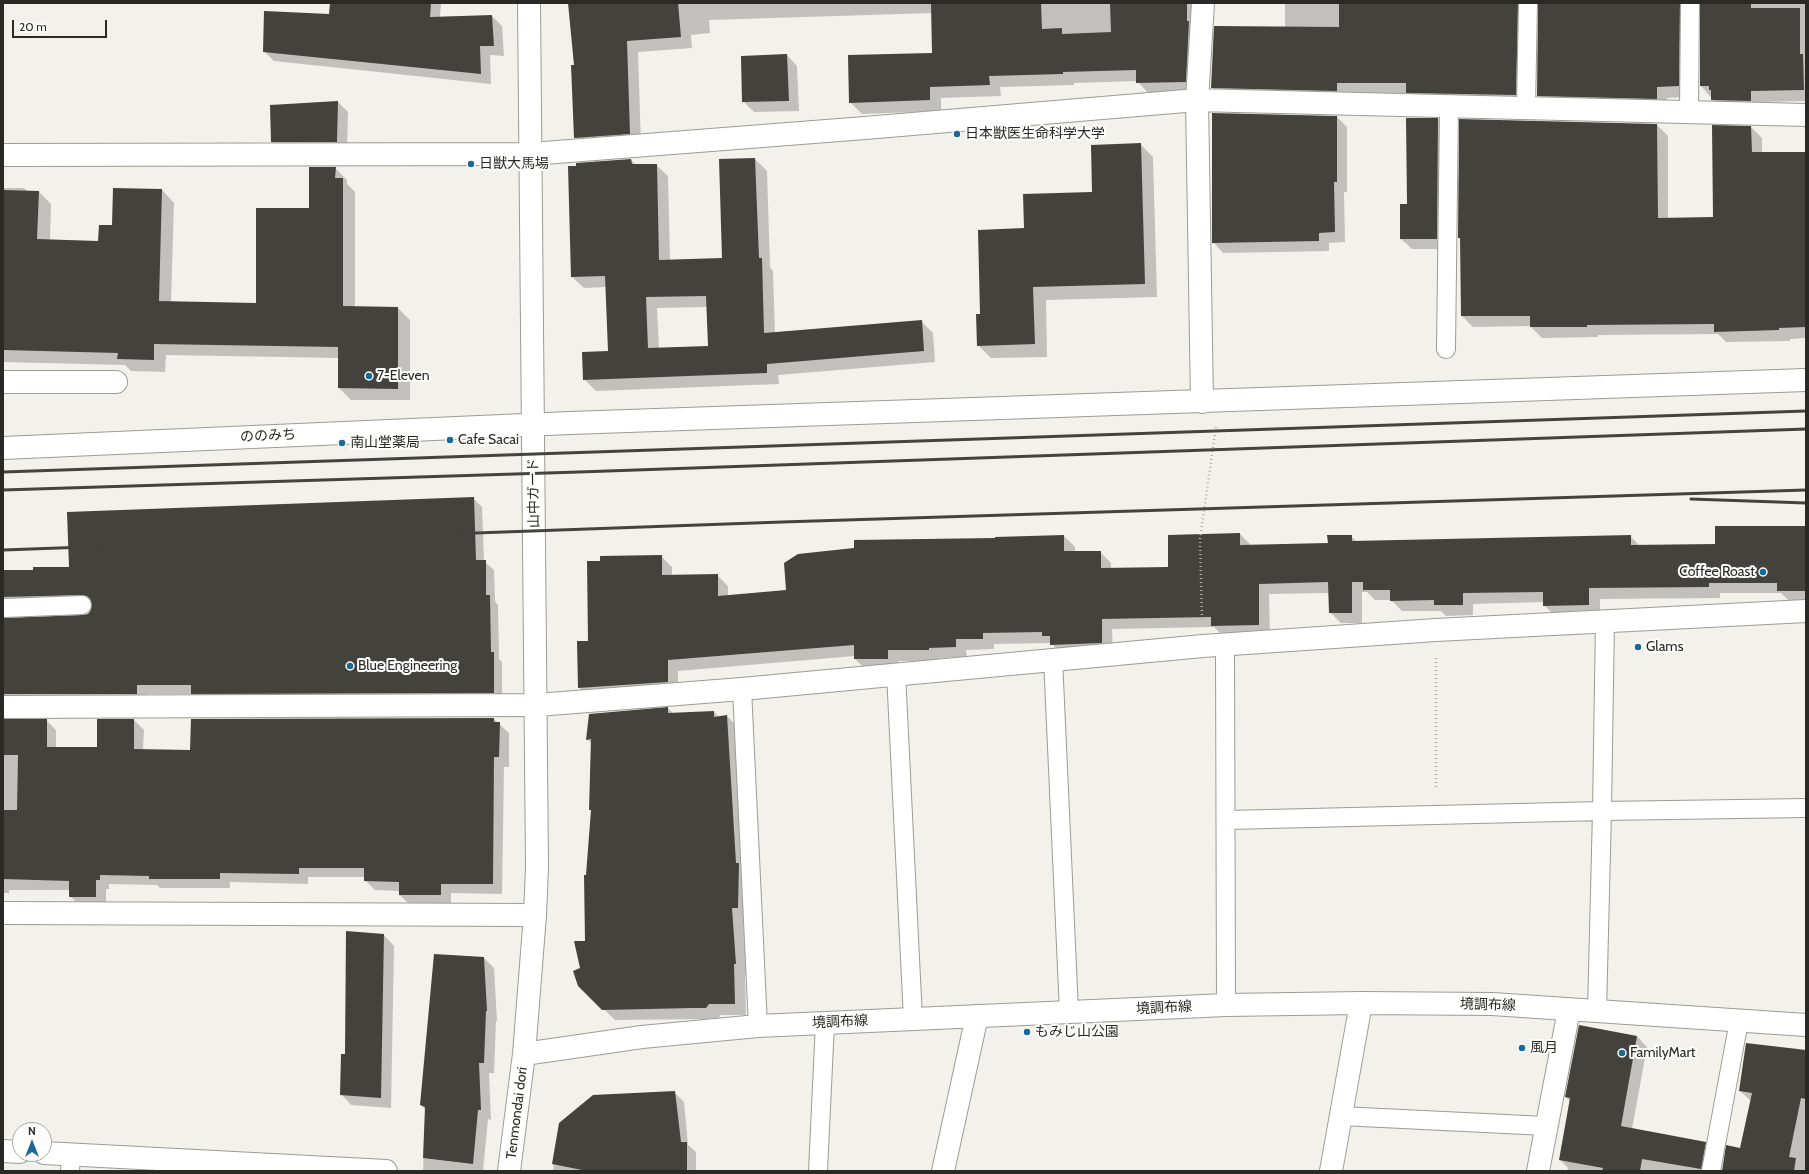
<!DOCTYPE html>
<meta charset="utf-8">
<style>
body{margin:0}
#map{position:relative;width:1809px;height:1174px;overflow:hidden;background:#f3f1eb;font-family:Cabin,sans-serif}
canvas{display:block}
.frame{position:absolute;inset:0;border:4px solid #292926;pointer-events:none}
.north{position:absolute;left:12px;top:1122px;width:40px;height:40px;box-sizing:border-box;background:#fffefc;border:1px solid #a9a9a6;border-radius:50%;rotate:0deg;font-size:11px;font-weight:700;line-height:16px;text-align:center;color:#292926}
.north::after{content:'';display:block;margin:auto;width:14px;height:18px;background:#19689a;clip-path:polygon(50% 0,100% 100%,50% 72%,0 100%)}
.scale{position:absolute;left:12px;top:20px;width:95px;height:18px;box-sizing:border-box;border:2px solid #292926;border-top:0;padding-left:5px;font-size:12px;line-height:14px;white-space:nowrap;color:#292926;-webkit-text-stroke:3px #fffefc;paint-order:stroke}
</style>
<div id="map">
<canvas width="1809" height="1174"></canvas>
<div class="frame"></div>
<div class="north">N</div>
<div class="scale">20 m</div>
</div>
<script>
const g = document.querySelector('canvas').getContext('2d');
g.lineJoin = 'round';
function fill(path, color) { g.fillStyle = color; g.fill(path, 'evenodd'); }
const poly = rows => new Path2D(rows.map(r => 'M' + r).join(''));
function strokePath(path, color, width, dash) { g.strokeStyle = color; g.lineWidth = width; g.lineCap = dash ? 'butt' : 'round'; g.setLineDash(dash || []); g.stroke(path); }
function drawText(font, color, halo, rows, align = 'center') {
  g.font = font + ' Cabin,"Noto Sans JP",sans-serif'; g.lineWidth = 4; g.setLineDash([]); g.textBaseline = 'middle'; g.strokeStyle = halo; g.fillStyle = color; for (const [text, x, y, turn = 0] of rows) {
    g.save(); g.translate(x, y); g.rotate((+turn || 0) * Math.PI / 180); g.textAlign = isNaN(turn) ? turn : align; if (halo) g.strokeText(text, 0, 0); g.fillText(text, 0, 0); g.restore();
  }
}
fill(poly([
 [334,3,441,3,440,17,492,16,502,26,504,56,490,55,491,84,274,61,264,51,334,16],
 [569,3,1195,3,1197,93,1149,94,1137,81,1074,83,1074,85,1000,87,1001,96,941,98,941,111,862,114,850,102,933,54,932,13,709,20,710,33,691,35,692,48,638,52,641,145,587,149,575,138,575,66],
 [1285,3,1806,3,1806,101,1761,102,1762,112,1723,111,1701,86,1702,3,1696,5,1689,97,1667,98,1667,109,1549,106,1538,95,1539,3,1534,5,1526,106,1418,103,1408,93,1347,93,1223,98,1212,87,1285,27],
 [787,55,797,66,799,111,754,112,743,101],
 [338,102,348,112,347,152,283,152,272,142,271,106],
 [1337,117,1347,127,1347,192,1344,192,1345,242,1329,243,1329,251,1223,253,1213,242],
 [1438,119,1448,130,1447,249,1412,249,1401,239,1408,205],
 [1657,125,1668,136,1668,219,1714,218,1751,127,1762,138,1762,153,1806,153,1806,338,1790,339,1790,341,1726,342,1718,334,1598,335,1598,337,1542,338,1530,326,1473,327,1462,316,1461,240,1459,238],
 [1140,144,1153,157,1157,297,1046,300,1047,357,991,358,978,345,981,315,1025,229,1093,193],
 [755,159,767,171,770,267,773,271,775,334,921,321,933,333,935,362,778,375,779,384,596,391,584,379,609,352,607,287,584,288,572,277,631,160,636,165,656,165,668,176,670,260,723,259],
 [707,307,709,347,659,349,657,308],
 [335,168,347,180,347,184,355,192,355,307,398,308,410,320,410,400,351,400,339,388,339,358,166,355,165,372,131,371,125,365,3,362,3,188,24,188,28,192,39,192,51,204,50,240,99,242,113,226,162,190,174,203,171,303,257,304,310,209],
 [473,498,482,507,484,561,494,570,495,601,498,605,499,659,502,662,502,701,201,702,192,694,146,694,146,702,3,703,3,619,83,616,88,614,92,610,91,603,12,606,3,611,3,571,34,571,70,568],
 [1806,527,1806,605,1789,601,1781,593,1720,593,1720,598,1600,599,1600,615,1555,616,1544,605,1544,602,1473,604,1473,615,1446,616,1441,611,1402,611,1391,600,1375,600,1367,592,1362,592,1362,623,1341,623,1330,612,1330,593,1269,594,1270,636,1223,636,1214,627,1112,629,1113,653,1062,655,1051,643,994,644,994,649,966,650,967,657,939,658,939,661,898,661,898,669,866,670,855,659,855,656,678,671,678,693,590,698,579,688,589,642,601,562,661,556,672,567,672,575,717,575,728,586,728,596,788,591,996,539,1064,536,1075,547,1075,552,1100,552,1111,563,1111,569,1169,568,1169,536,1240,534,1252,546,1329,544,1351,536,1357,542,1630,536,1640,546,1716,545],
 [668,708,674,714,714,712,719,717,727,716,738,727,749,919,743,919,747,975,745,975,746,1015,721,1015,718,1018,705,1019,615,1020,579,985,586,942,587,876,592,811,590,810,592,744,587,739],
 [494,719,509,733,509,767,504,767,502,894,451,893,451,905,410,905,400,895,400,891,375,890,365,880,365,877,308,877,308,884,230,882,230,888,160,888,157,885,109,884,109,889,106,889,106,906,80,906,70,896,70,890,9,890,9,893,3,893,3,720,46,720,56,730,56,748,98,748,134,720,144,730,143,750,191,751],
 [384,935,394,946,391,1108,351,1105,341,1094,346,1056],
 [484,958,494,968,497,1021,496,1021,494,1073,489,1073,491,1120,488,1119,483,1171,423,1171,426,1110,421,1105],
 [1637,1036,1647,1047,1632,1129,1705,1142,1716,1153,1713,1171,1567,1171,1568,1168,1560,1160,1571,1102,1566,1097],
 [1806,1051,1806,1171,1723,1171,1741,1149,1751,1101,1740,1091],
 [674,1092,684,1102,688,1145,696,1152,696,1171,553,1171,559,1124]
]), '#0003');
fill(poly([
 [330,3,431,3,430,17,492,15,494,46,480,46,481,74,263,52,264,11,329,14],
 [568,3,678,3,681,37,627,41,630,134,574,138,571,65,574,65],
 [931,3,1041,3,1042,29,1062,28,1062,34,1111,32,1110,3,1187,3,1187,21,1189,21,1186,82,1136,83,1136,70,1063,72,1063,74,989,76,990,85,930,87,930,100,849,103,848,55,932,53],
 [1339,3,1518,3,1516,95,1406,93,1406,83,1337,83,1337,91,1211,88,1214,26,1339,27],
 [1538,3,1680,3,1679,86,1657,87,1657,99,1537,96],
 [1700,3,1751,3,1751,8,1800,8,1800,54,1803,54,1804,90,1751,91,1751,101,1711,100,1711,90,1709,90,1709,86,1700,86],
 [787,54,789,101,742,102,741,56],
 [338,101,337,142,271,142,270,105],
 [1212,113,1337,116,1337,182,1334,182,1335,232,1319,233,1319,241,1212,243],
 [1406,118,1438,118,1437,239,1400,239,1400,204,1407,204],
 [1459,119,1657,124,1658,218,1713,217,1712,125,1751,126,1752,152,1806,152,1806,327,1779,328,1779,330,1714,332,1714,324,1587,325,1587,327,1530,327,1530,316,1461,316,1460,238,1458,238],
 [1141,143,1145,284,1033,287,1035,344,977,346,976,314,980,314,978,230,1024,228,1023,194,1092,192,1091,145],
 [755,158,759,258,762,258,764,333,922,320,924,351,767,364,767,373,583,380,582,352,608,351,605,276,571,277,568,166,576,166,576,163,631,159,632,164,657,164,659,260,722,258,719,159],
 [706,296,708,346,648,348,646,297],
 [309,167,336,167,335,178,343,178,343,306,398,307,398,389,338,388,338,347,154,344,154,360,117,359,118,353,3,350,3,190,39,191,37,239,98,241,99,225,112,225,113,188,162,189,159,301,256,303,256,208,309,208],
 [474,497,476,560,486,560,486,595,490,595,491,652,494,652,494,693,191,694,191,685,137,685,137,694,3,694,3,618,82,615,88,614,91,610,91,600,87,596,82,595,3,597,3,570,33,570,33,567,69,567,67,512],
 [1715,526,1806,526,1806,591,1777,591,1777,583,1709,583,1709,587,1589,588,1589,605,1543,606,1543,592,1463,593,1463,605,1434,605,1434,600,1390,601,1390,590,1363,590,1363,582,1352,582,1352,613,1329,613,1328,582,1259,584,1259,625,1211,626,1211,617,1102,619,1102,643,1050,645,1050,636,1042,636,1042,632,983,633,983,639,956,639,956,647,929,648,929,650,888,650,888,659,854,659,854,645,668,660,668,682,578,688,577,641,588,641,587,561,600,561,600,556,662,555,662,575,718,574,718,596,786,590,784,563,798,554,854,548,854,540,995,538,995,537,1064,535,1064,551,1101,551,1101,568,1168,567,1168,535,1240,533,1240,545,1328,543,1327,535,1352,535,1352,541,1631,535,1631,545,1715,544],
 [668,707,668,713,714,711,714,717,727,715,736,863,739,863,738,908,732,908,736,964,734,964,735,1004,709,1004,706,1008,693,1008,602,1010,578,986,573,971,580,968,574,941,585,941,584,875,586,875,591,810,589,810,591,739,586,740,589,714],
 [494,718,494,722,500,722,499,757,494,757,493,884,441,884,441,895,399,895,399,882,364,881,364,868,299,868,299,874,220,873,220,879,149,879,149,876,100,875,100,880,96,880,96,897,69,897,69,881,3,879,3,810,17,810,18,755,3,755,3,719,47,719,47,747,97,747,97,719,134,719,134,749,190,750,191,719],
 [346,931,384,934,381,1098,340,1095,341,1054,345,1054],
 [434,954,484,957,487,1011,486,1011,484,1063,479,1063,481,1110,478,1110,473,1164,423,1158,425,1107,420,1105],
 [1579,1025,1637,1036,1621,1126,1706,1142,1701,1169,1642,1159,1640,1171,1602,1171,1603,1168,1559,1160,1570,1098,1565,1097],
 [1746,1043,1806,1050,1806,1099,1801,1098,1789,1157,1796,1158,1794,1171,1722,1171,1726,1145,1740,1148,1752,1093,1739,1091],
 [675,1091,681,1142,687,1142,687,1171,587,1171,552,1164,559,1123,593,1095]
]), '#44423d');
const lane = poly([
 [1526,108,1528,3],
 [1689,112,1690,3],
 [1446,349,1449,107],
 [3,608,82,605],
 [1225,645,1226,1005],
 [1053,658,1069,1012],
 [896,673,913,1019],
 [742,689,758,1026],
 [1227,820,1602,811,1605,620],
 [1597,1012,1602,811,1806,808],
 [1341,1116,1546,1126],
 [70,1171,71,1154],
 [818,1171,825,1023],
 [1711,1171,1739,1021]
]);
const street = poly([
 [3,155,531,154,865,128,1197,100,1806,115],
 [3,382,116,382],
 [1202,402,1197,100,1203,3],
 [3,448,570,423,1806,380],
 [3,707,537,705,742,689,1203,646,1436,630,1806,611],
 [3,913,535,915],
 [3,1151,20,1152],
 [44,1153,386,1171],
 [943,1171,977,1016],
 [1331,1171,1361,1003],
 [1538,1171,1569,1010]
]);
const secondary = poly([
 [524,1054,642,1037,758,1026,1226,1005,1361,1003,1492,1004,1806,1025],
 [509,1171,524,1054,535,915,537,867,529,3]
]);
strokePath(lane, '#9d9b95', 20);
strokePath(street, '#9d9b95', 24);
strokePath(secondary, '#9d9b95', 24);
strokePath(poly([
 [1202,619,1200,539,1216,427],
 [1436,658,1436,789]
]), '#afaea9', 2.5, [1, 3]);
strokePath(lane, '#fff', 18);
strokePath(street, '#fff', 22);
strokePath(secondary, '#fff', 22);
strokePath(poly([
 [3,472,1806,411],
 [3,490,579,472,1806,429],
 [1691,499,1806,503],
 [3,550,782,522,1806,490]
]), '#43433f', 3);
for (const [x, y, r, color] of [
 [957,134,4,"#19689a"],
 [471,164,4,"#19689a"],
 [369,376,4,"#19689a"],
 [450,440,4,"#19689a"],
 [342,443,4,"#19689a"],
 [1763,572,4,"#19689a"],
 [1638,647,4,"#19689a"],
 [350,666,4,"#19689a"],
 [1027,1032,4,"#19689a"],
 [1522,1048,4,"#19689a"],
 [1622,1053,4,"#19689a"]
]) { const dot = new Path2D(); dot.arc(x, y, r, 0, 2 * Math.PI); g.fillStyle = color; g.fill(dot); strokePath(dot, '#fffefc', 1.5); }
drawText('14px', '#292926', '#fffefc', [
 ["日本獣医生命科学大学",965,134],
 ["日獣大馬場",479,164],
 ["7-Eleven",377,376],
 ["Cafe Sacai",458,440],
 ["南山堂薬局",350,443],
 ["Coffee Roast",1755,572,"right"],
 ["Glams",1646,647],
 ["Blue Engineering",358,666],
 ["もみじ山公園",1035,1032],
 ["風月",1530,1048],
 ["FamilyMart",1630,1053]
], 'left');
drawText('14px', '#292926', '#fffefc', [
 ["ののみち",268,436,-3],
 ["山中ガード",534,493,-91],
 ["境調布線",1488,1005,2],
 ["境調布線",1164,1008,-3],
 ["境調布線",840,1022,-3],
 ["Tenmondai dori",517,1113,-83]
]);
</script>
